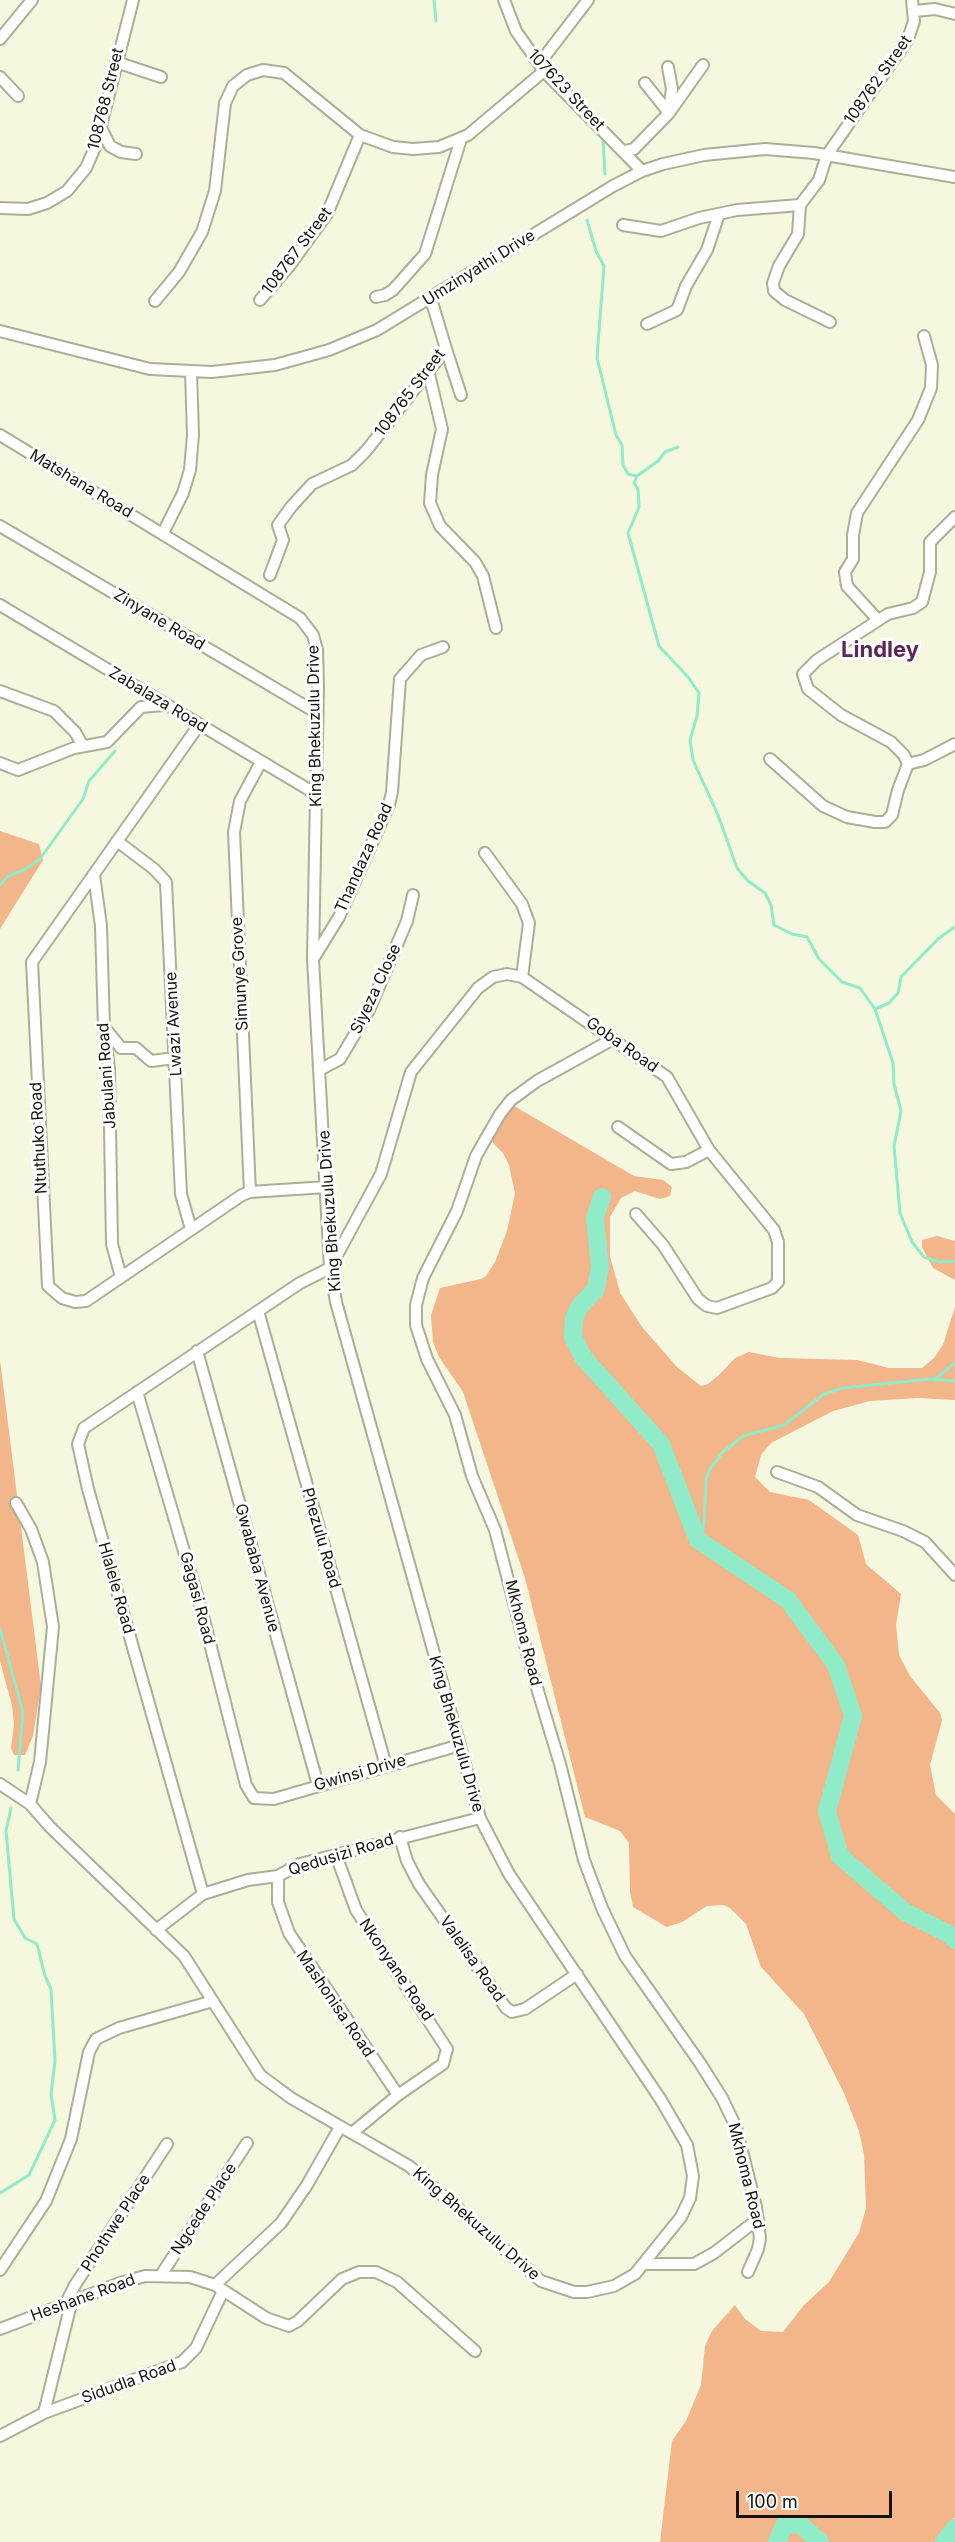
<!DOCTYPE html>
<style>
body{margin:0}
#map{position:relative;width:955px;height:2542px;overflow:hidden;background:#f5f8de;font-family:Inter,sans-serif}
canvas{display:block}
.scale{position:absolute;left:736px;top:2491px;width:156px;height:27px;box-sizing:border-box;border:3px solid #15150c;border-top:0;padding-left:8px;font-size:18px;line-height:21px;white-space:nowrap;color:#15150c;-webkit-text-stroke:4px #fff;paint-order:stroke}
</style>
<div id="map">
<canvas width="955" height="2542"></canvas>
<div class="scale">100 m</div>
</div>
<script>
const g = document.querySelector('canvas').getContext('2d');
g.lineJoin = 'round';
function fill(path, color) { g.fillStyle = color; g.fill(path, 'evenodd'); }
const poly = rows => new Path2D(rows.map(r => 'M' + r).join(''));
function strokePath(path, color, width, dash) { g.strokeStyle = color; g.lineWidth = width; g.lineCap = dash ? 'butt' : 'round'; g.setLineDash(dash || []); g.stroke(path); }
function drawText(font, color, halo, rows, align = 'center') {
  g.font = font + ' Inter,sans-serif'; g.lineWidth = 6; g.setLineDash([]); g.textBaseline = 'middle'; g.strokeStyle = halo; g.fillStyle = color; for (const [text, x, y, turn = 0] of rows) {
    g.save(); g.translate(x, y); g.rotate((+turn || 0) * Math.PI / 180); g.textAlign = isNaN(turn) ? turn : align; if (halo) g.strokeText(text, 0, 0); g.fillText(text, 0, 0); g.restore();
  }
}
fill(poly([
 [0,831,39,844,43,860,0,929],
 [514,1106,634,1176,663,1180,672,1187,670,1196,660,1199,635,1191,621,1198,610,1217,610,1256,620,1293,642,1327,677,1367,701,1386,708,1384,720,1374,735,1358,749,1352,779,1358,857,1360,889,1368,922,1368,934,1358,943,1345,955,1307,955,1400,917,1398,870,1401,833,1411,771,1443,761,1455,755,1477,770,1492,809,1500,858,1535,866,1564,901,1594,896,1625,899,1655,910,1676,940,1713,942,1720,930,1765,936,1795,955,1814,955,2517,949,2525,955,2542,660,2542,672,2441,686,2421,701,2385,705,2346,712,2331,735,2305,745,2319,761,2331,783,2332,804,2305,829,2282,859,2233,866,2208,864,2154,859,2131,844,2093,804,2014,761,1967,746,1924,730,1908,723,1905,707,1906,682,1922,667,1927,633,1907,630,1892,629,1843,620,1831,585,1817,525,1578,463,1392,439,1357,433,1342,431,1315,440,1288,481,1279,486,1276,495,1262,507,1231,515,1193,509,1165,503,1153,493,1143,493,1133,501,1119],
 [937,1236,955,1241,955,1280,933,1268,922,1247,922,1240],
 [0,1360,41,1686,33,1736,25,1755,14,1755,11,1748,14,1724,12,1705,0,1661]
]), '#f3b58a');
strokePath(poly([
 [434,0,436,21],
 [603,140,605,174],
 [587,220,596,251,604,266,597,358,616,435,622,445,623,465,628,474,637,476],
 [678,447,665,452,658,461,637,476,634,483,638,489,639,507,628,533,659,646,688,677,699,693,697,716,690,740,693,760,718,815,737,868,748,881,765,893,771,905,774,925,792,934,807,937,819,959,842,982,860,988,875,1009,893,1063,894,1084,901,1111,894,1146,900,1213,912,1242,924,1257,940,1262,955,1261],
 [0,885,8,876,24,870,40,859,83,799,89,781,115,751],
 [875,1009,889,1003,898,993,901,977,938,939,955,927],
 [934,1380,955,1363],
 [698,1540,704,1524,706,1480,711,1467,723,1452,743,1436,784,1425,824,1394,843,1388,929,1379,955,1381],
 [0,1629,23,1712,18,1770],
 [0,2193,29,2175,55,2120,51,2094,55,2061,51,1989,45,1976,37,1944,25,1938,14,1919,6,1831,11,1808]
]), '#90ebc8', 3);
strokePath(poly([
 [602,1197,595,1217,600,1267,596,1289,580,1306,574,1318,573,1337,583,1357,661,1444,698,1540,788,1600,836,1665,853,1716,827,1811,840,1856,905,1912,949,1934,955,1940],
 [777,2542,785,2524,801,2525,820,2542],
 [944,2542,955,2528]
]), '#90ebc8', 18);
const minor = poly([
 [504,0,516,31,544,71,642,171],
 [915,11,935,9,955,14],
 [0,39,32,0],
 [116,62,161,77],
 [539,64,588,0],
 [668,67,672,89,669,110],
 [0,77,18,96],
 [645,83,669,113],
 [100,126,110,146,121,152,136,154],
 [625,151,634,149,669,113,703,65],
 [0,208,28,209,47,203,67,191,86,168,96,145,133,0],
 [623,225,661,231,699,218,737,210,800,205],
 [376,297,385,295,393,290,425,254,461,139],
 [260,300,290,265,327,214,360,135],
 [155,301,179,272,202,232,215,191,225,103,233,86,247,75,263,70,284,73,360,135,393,147,413,149,439,147,468,135,544,71],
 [830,322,785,300,774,291,773,283,779,266,798,234,800,205,819,180,827,155,908,39,914,21,912,0],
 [647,324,677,310,686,286,707,250,719,214],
 [0,331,150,369,212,372,275,365,329,350,377,330,613,186,642,171,663,164,704,155,765,149,814,153,955,177],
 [446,349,461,395],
 [428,370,442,429,432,475,430,503,440,526,475,562,483,576,496,628],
 [0,435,300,618,313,635,317,650,318,686,313,959,330,1268,336,1302,480,1818,509,1874,661,2100,687,2145,693,2176,690,2198,681,2217,635,2274,614,2286,587,2292,574,2292,541,2281,409,2166,291,2098,260,2075,184,1956,50,1827,30,1804,0,1784],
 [955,517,930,542,930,572,922,602,913,608,888,614,817,660,803,674,808,689,841,715,891,742,904,755,908,764,924,760,955,744],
 [0,526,317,713],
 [163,533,183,493,190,470,193,435,191,372],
 [270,575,283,540,278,525,291,507,312,484,352,465,366,451,446,349,431,299],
 [0,605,316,794],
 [878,620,847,586,845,572,853,559,853,535,857,513,918,420,931,388,932,365,924,336],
 [0,691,54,711,75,732,83,746],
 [199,725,32,962,48,1286,62,1298,75,1302,86,1301,242,1195,250,1192,327,1187],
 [770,759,823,806,847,817,875,822,885,822,892,815,898,790,908,764],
 [0,763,18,770,74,748,107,742,141,707,164,705],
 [117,841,154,869,166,882,181,1194,191,1229],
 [485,853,522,904,529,923,522,977],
 [94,875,101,926,104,1027,109,1069,112,1244,121,1277],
 [315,956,339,917,389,805,392,792,400,679,421,655,443,647],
 [104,1027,121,1048,136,1048,151,1061,175,1058],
 [613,1039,537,1081,511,1100,500,1114,476,1156,457,1211,423,1278,416,1305,416,1325,427,1359,455,1415,472,1476,495,1530,531,1668,560,1764,584,1860,602,1908,625,1956,700,2063,722,2098,736,2127,756,2207,760,2238,758,2249,748,2272],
 [321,1069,340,1059,369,1010,407,921,413,895],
 [618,1127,671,1164,686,1162,709,1150],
 [250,1192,234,832,240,801,261,762],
 [258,1311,386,1766],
 [197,1351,318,1785],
 [137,1392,202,1612,246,1785,254,1798,274,1799,460,1745],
 [777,1472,818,1487,857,1515,903,1531,925,1542,955,1575],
 [16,1503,31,1529,43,1562,53,1627,40,1762,30,1804],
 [400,1837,407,1861,419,1884,506,2008,512,2012,525,2009,577,1974],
 [278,1876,278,1902,289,1933,398,2095,443,2064,447,2049,356,1910,336,1855],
 [203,1894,248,1880,278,1876,300,1864,480,1818],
 [156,1930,203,1894,88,1489,78,1444,84,1428,300,1283,330,1268,381,1174,411,1072,478,988,493,977,507,974,522,977,667,1077,709,1150,774,1230,778,1242,778,1282,772,1288,717,1308,707,1306,698,1299,663,1245,636,1214],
 [352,2133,398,2095],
 [644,2264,694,2264,714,2253,758,2219],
 [0,2270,46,2201,71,2139,89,2052,96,2039,119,2028,213,2001],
 [161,2275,247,2143],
 [215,2285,266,2318,289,2326,298,2321,342,2279,359,2272,376,2272,397,2282,475,2351],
 [66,2303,75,2285,167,2144],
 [0,2329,120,2283,145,2276,190,2277,215,2285,281,2223,307,2185,340,2127],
 [44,2413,72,2300],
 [0,2436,44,2413,182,2362,196,2348,223,2291]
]);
strokePath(minor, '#acae96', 14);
strokePath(minor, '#fff', 10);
drawText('16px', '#15150c', '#fff', [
 ["108762 Street",878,80,-55],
 ["107623 Street",566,90,47],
 ["108768 Street",106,99,-76],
 ["108767 Street",297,251,-53],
 ["Umzinyathi Drive",479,268,-32],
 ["108765 Street",410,393,-53],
 ["Matshana Road",81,484,31],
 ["Zinyane Road",159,620,31],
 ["Zabalaza Road",158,700,31],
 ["King Bhekuzulu Drive",315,726,-91],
 ["Thandaza Road",364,858,-66],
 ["Simunye Grove",240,974,-93],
 ["Siyeza Close",376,989,-65],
 ["Lwazi Avenue",174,1024,-93],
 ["Goba Road",622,1045,35],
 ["Jabulani Road",107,1076,-94],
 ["Ntuthuko Road",39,1138,-93],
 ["King Bhekuzulu Drive",330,1211,-94],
 ["Phezulu Road",321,1538,74],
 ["Gwababa Avenue",257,1568,75],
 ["Hlalele Road",116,1588,74],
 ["Gagasi Road",197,1598,75],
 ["Mkhoma Road",523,1633,76],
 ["King Bhekuzulu Drive",456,1734,74],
 ["Gwinsi Drive",360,1773,-16],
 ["Qedusizi Road",341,1855,-17],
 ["Valelisa Road",472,1959,55],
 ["Nkonyane Road",396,1970,56],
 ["Mashonisa Road",335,2004,56],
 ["Mkhoma Road",746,2176,76],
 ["Ngcede Place",204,2209,-57],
 ["Phothwe Place",116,2223,-57],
 ["King Bhekuzulu Drive",476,2224,41],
 ["Heshane Road",83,2298,-20],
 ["Sidudla Road",129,2382,-20]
]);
drawText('bold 22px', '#5c2756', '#fff', [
 ["Lindley",880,650]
]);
</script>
